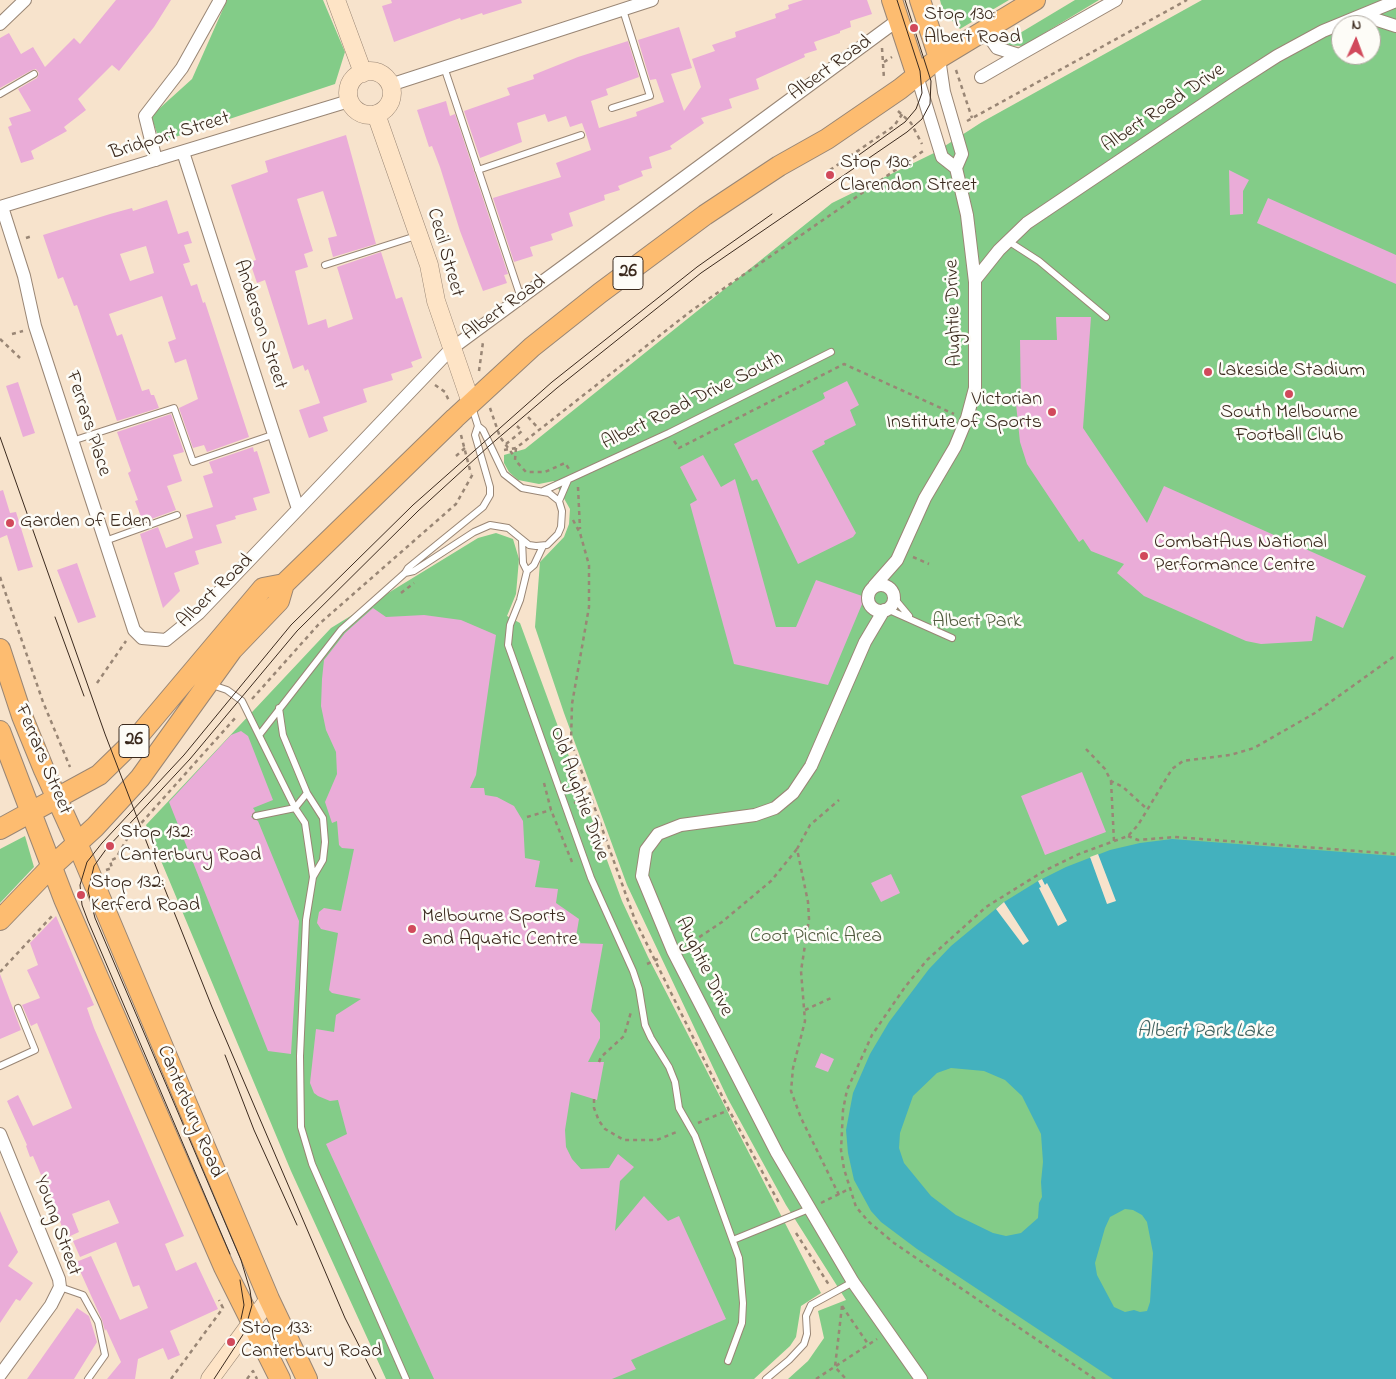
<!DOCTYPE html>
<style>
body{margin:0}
#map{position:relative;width:1396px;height:1379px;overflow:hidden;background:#f7e3cc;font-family:"Indie Flower",sans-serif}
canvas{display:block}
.north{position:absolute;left:1331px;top:15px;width:50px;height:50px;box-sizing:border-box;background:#fdfcf7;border:1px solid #afa8a0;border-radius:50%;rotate:2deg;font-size:14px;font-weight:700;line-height:20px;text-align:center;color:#3b2a1e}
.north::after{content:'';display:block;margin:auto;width:18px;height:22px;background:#d1495b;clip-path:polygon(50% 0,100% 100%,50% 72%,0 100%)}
</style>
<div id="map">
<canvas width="1396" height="1379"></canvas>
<div class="north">N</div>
</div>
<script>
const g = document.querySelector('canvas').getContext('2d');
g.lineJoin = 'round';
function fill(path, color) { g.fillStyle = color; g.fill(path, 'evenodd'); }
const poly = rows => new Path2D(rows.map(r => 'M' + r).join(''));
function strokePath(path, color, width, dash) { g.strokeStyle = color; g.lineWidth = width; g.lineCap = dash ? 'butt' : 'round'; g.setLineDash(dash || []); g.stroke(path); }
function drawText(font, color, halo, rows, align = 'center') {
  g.font = font + ' "Indie Flower",sans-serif'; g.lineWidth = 5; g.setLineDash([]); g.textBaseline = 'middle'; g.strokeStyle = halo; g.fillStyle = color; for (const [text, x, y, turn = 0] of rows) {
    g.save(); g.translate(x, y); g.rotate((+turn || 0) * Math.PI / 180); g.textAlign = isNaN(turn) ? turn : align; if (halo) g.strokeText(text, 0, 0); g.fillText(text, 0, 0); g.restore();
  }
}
fill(poly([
 [227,0,323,0,345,52,335,84,160,142,151,116,192,79],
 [940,0,1009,0,960,29,943,11],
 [1075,0,1099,0,1023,46,1000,45],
 [1202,0,1396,0,1396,1379,788,1379,808,1361,824,1338,818,1311,846,1300,786,1205,728,1099,627,885,564,713,535,627,540,562,564,537,569,524,570,509,554,481,539,484,518,480,509,472,504,463,504,455,525,449,832,203,934,153,982,122],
 [1341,25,1371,25,1371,55,1341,55],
 [496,533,513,539,519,559,516,594,507,616,520,623,622,901,648,957,821,1293,801,1306,796,1337,790,1346,754,1379,386,1379,291,1171,146,825,331,628,478,538],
 [25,836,34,867,0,903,0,849]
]), '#83cc88');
fill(poly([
 [1172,839,1396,856,1396,1379,1113,1379,917,1249,881,1222,871,1211,854,1180,848,1153,846,1130,853,1093,870,1054,889,1022,929,969,951,946,1004,902,1038,881,1066,867,1110,850,1140,843],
 [951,1068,984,1071,1005,1080,1022,1096,1041,1134,1043,1162,1041,1182,1042,1197,1039,1203,1038,1218,1021,1233,1006,1236,993,1233,956,1215,931,1196,904,1163,899,1148,900,1133,913,1096,937,1073],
 [1125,1209,1133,1210,1142,1215,1147,1222,1153,1253,1150,1302,1147,1311,1140,1312,1134,1310,1125,1312,1114,1307,1097,1275,1095,1263,1105,1228,1110,1217]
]), '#43b1be');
fill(poly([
 [1098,854,1116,901,1107,904,1090,857],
 [1042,879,1045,885,1047,883,1067,921,1058,926,1039,888,1041,887,1038,881],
 [1004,902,1029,941,1023,945,996,909]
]), '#f7e3cc');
fill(poly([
 [116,0,171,0,154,27,119,71,112,65,78,99,86,110,64,127,67,131,31,151,34,159,21,163,8,127,12,125,9,118,31,111,18,89,37,78,39,73,36,69,32,70,0,88,0,38,9,33,21,54,33,47,45,67,74,38,80,44],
 [391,0,521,0,522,3,483,15,482,13,461,20,460,18,394,42,382,6,392,3],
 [803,0,867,0,872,14,850,21,851,27,840,31,840,33,814,42,817,50,804,54,805,57,756,79,759,89,729,99,732,108,701,118,704,123,670,146,672,149,649,157,652,168,641,171,643,176,618,186,620,190,604,195,605,200,569,213,573,226,551,234,553,240,530,247,533,256,514,262,493,198,561,177,556,163,591,150,586,134,582,123,570,127,566,116,548,122,545,114,517,123,522,142,480,158,464,111,510,95,507,88,534,79,533,75,578,57,628,41,639,77,606,89,608,95,591,101,599,128,637,116,636,112,664,102,656,79,650,80,638,40,679,27,692,68,671,74,684,111,701,87,692,59,715,51,712,45,736,37,735,32,776,18,775,14,789,9,788,5],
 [446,101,450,116,455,114,508,274,504,275,507,283,483,291,460,231,440,167,432,146,429,147,417,110],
 [346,135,376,244,333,257,328,238,337,236,323,191,297,199,313,251,304,254,308,267,295,271,308,325,326,319,328,328,353,319,337,267,381,252,396,299,402,297,422,358,411,362,413,367,391,374,393,380,363,389,367,402,323,417,328,431,309,438,299,410,320,403,308,369,305,371,303,365,293,369,265,280,257,283,250,262,256,260,231,185,268,172,265,161],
 [1229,170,1249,180,1243,191,1243,214,1230,215],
 [1268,198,1396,255,1396,284,1257,223],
 [167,200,178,234,188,231,192,243,184,245,190,262,183,264,191,286,197,284,203,303,205,302,249,437,207,452,204,445,193,448,179,408,198,399,186,359,175,363,168,342,176,339,162,296,109,314,117,336,122,334,142,391,149,389,151,395,154,395,159,408,117,421,77,305,74,306,63,277,58,279,43,235,110,214,132,208,133,211],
 [146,246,154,273,130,281,120,254],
 [1056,317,1091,317,1083,428,1147,523,1164,486,1366,576,1343,628,1316,616,1312,641,1261,644,1246,641,1144,596,1117,573,1124,564,1091,551,1083,539,1079,542,1027,464,1020,442,1016,404,1021,404,1020,340,1057,340],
 [847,381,859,405,850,410,856,425,824,441,825,444,812,451,856,533,853,537,798,564,757,479,752,481,734,444,822,400,825,398,823,393],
 [18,382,35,433,23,437,6,386],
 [171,414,184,452,173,455,182,481,167,486,176,510,143,522,135,501,138,500,128,473,131,471,117,432],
 [253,447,254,452,257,451,270,493,253,498,257,510,235,516,236,519,216,525,222,543,195,551,199,564,174,573,180,591,163,608,140,534,158,527,166,548,193,538,186,515,213,507,203,476,213,473,209,462],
 [703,455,721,487,735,479,776,627,796,627,816,580,865,597,828,685,734,664,690,504,697,500,680,467],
 [3,490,10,513,16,512,33,567,18,571,7,535,0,538,0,491],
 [77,563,96,617,78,623,57,570],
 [373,608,386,617,424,615,461,620,496,635,476,775,470,788,484,788,485,795,497,797,514,806,523,821,525,858,540,861,535,887,558,889,556,903,579,919,575,943,603,944,591,1011,600,1023,600,1038,588,1062,604,1062,597,1100,571,1092,565,1130,566,1147,572,1159,581,1169,609,1168,618,1154,634,1167,620,1181,615,1231,644,1196,668,1221,679,1216,726,1319,631,1360,636,1369,612,1379,434,1379,326,1144,347,1134,338,1100,330,1101,318,1096,314,1093,310,1083,316,1029,334,1032,336,1015,361,999,332,993,329,990,338,933,321,929,317,923,319,912,324,908,341,911,354,849,342,848,339,845,337,821,332,823,325,802,337,774,336,752,326,730,321,706,322,679,324,660,345,633],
 [241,731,248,736,273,800,253,808,255,811,251,817,258,821,299,921,291,1054,268,1051,169,802,231,735],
 [1082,772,1106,832,1045,855,1021,796],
 [891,874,900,893,881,902,871,883],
 [56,916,94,1005,87,1008,94,1028,184,1236,165,1244,176,1271,196,1262,218,1309,170,1331,180,1355,168,1360,163,1348,138,1359,135,1379,107,1379,121,1362,106,1329,105,1331,102,1320,76,1262,91,1256,120,1320,148,1308,139,1285,133,1287,116,1242,80,1257,73,1241,119,1223,109,1200,72,1214,79,1232,66,1238,43,1174,41,1175,33,1156,30,1157,26,1146,27,1145,7,1101,18,1095,33,1126,72,1108,37,1023,31,1026,22,1005,40,998,27,970,38,965,30,943],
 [0,974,21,1030,0,1039],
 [821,1053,834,1059,828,1072,815,1067],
 [0,1211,18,1252,8,1266,33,1283,20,1301,16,1299,0,1323],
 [77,1308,89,1316,97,1342,74,1379,27,1379]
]), '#eaacd8');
const lane = poly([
 [444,67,521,298],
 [0,94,34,74],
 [612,108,650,96,623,10],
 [478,170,581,135],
 [1008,241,1039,261,1106,317],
 [325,265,416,236],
 [472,407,478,426,483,430,504,474,522,488,549,493,559,501],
 [72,441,174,408,193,462,275,434],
 [543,491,669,433,831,352],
 [522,540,523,563,527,571,520,600,510,625,508,645,591,878,633,971,639,989,645,1025,651,1038,669,1067,675,1082,679,1108,695,1136,739,1258,743,1303,742,1323,728,1361],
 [105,541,177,515],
 [527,571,534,565,543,546],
 [405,573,414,571,474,532,490,525,508,528,529,545,536,546,547,545,558,534,561,527,562,511,559,501,568,480],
 [894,598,909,616],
 [887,609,952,638],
 [212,685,227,690,242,701,295,808,305,823,313,877,306,920,300,1056,301,1127,312,1164,406,1379],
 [279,708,283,735,307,793,323,818,325,842,323,860,313,877],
 [260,734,341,630,405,573,408,568,483,507,490,495,490,487,475,435,478,426],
 [256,816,295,808,307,793],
 [0,1066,35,1050,18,1008],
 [733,1240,809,1209],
 [60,1287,83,1295,98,1322,105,1355,88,1379],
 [766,1379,789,1360,804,1344,807,1334,806,1316,811,1305,853,1282]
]);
const street = poly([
 [1362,15,1396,26],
 [0,24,25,0],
 [985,31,997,48,1019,55,1116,0],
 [939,58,944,92,962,154,956,168],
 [981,77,1019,55],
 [390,85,652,0],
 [183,152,298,509],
 [156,160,145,116,182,68,220,0],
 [0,207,349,101],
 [2,207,24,276,35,326,134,630,142,638,166,640,199,613,451,349,898,20],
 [975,280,999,250,1027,223,1235,83,1277,56,1323,31,1396,1],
 '868 598a13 13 0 1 1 26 0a13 13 0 1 1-26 0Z',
 [874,586,897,560,925,498,955,447,967,418,975,388,975,282,967,215,956,168,942,157,917,76],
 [884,610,865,642,811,766,793,793,775,808,755,815,681,825,658,834,646,850,642,876,673,951,777,1153,853,1282,921,1379],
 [0,1134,59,1279,60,1287,51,1305,0,1375]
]);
const secondary = poly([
 [336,0,363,73],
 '348 93a22 22 0 1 1 44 0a22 22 0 1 1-44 0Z',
 [376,114,429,265,436,301,471,403],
 [210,1379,269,1299]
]);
const primary = poly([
 [892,0,917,76],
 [920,0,939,58],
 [0,649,22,716,44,770,77,843,269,1299,307,1379],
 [0,731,64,899,224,1267,280,1379],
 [0,829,99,775,135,740,263,588,284,584],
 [0,920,50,868,95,827,140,778,232,650,279,601,284,584,455,418,532,347,600,293,705,215,779,166,827,139,900,89,939,58,1035,0]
]);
strokePath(lane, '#998675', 8);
strokePath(street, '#998675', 14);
strokePath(secondary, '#998675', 19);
strokePath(primary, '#998675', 22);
strokePath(poly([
 [882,48,884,79],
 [884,62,892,57],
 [956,70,972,118],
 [898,111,911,123,922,144],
 [967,121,1187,0],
 [830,170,894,126,903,113],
 [26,238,32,236],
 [12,334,23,331],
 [0,339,20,358],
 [479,371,483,342],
 [435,385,445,392,449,401],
 [490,408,500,437,514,456],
 [528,417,539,429],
 [461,435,471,474],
 [674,441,679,448,844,364,954,414],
 [506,444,522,431,517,426],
 [516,448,515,460,526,472,545,472,565,463,569,469],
 [504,450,516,448,691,311,926,149],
 [456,456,466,447],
 [578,487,580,529],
 [573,520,580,533,589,565,589,607,572,704,571,742,635,920,729,1110,779,1203],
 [913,557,929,564],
 [0,577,43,702,70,767],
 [401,593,414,583],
 [97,683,126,641],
 [252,699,318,625,456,504,474,472],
 [1086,749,1105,769,1111,781,1123,787,1147,809],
 [1111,781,1114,841],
 [544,783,551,810,572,862],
 [574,803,591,797],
 [527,817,551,810],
 [1128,836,1138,840,1175,837,1396,854],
 [106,870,112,868,110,861,116,858,127,839,237,716],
 [686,946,722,922,771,881,797,849],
 [647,964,660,958],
 [0,972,52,916],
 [805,1010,831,998],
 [599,1062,601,1057,624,1036,631,1012],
 [594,1099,594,1108,599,1121,605,1129,624,1140,657,1140,679,1131],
 [698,1123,729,1110],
 [839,1195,801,1118,791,1091,793,1068,805,1021,801,971,809,919,808,902,797,849,810,825,839,800],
 [821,1203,849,1189],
 [796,1233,829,1285],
 [842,1306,835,1367,846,1379],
 [842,1306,868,1344],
 [171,1379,223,1308,219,1300],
 [247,1379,253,1371,257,1379],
 [816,1379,877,1339],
 [1095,1379,894,1243,869,1222,856,1207,844,1169,841,1150,843,1110,847,1090,872,1035,905,987,927,960,986,907,1044,871,1079,854,1128,836,1138,825,1172,769,1183,761,1230,755,1254,748,1315,713,1396,655]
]), '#998675', 2.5, [4, 4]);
strokePath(lane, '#fff', 6);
strokePath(street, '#fff', 12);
strokePath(secondary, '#fee4c6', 18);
strokePath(primary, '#fdbc70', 20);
strokePath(poly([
 [849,162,905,122,916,109,922,93,920,71,897,0],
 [0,437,105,734,158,872,212,1007,345,1318,376,1379],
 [55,617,84,696],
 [225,1055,254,1130,297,1225],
 [230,1254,88,921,82,905,80,885,87,862,102,843,184,755,291,625,413,505,552,382,697,267,772,214],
 [240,1280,244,1305,241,1319],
 [214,1379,244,1333,252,1305,250,1290,241,1260,95,918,88,891,94,866,107,848,190,759,297,631,418,511,489,446,557,388,701,273,907,132,922,119,930,104,931,81,905,0]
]), '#3b2a1e', 1);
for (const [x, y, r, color] of [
 [914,28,5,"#d1495b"],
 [830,175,5,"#d1495b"],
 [1208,372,5,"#d1495b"],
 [1289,394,5,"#d1495b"],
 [1052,412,5,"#d1495b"],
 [10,523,5,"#d1495b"],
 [1144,556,5,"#d1495b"],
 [110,846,5,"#d1495b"],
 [81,895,5,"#d1495b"],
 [412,929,5,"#d1495b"],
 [231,1342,5,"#d1495b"]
]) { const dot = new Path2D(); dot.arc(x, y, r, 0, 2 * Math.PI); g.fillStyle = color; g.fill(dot); strokePath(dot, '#fdfcf7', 2); }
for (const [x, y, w] of [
 [628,273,30],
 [134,741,30]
]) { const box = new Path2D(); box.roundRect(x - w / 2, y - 16.5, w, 33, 4); g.fillStyle = '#fdfcf7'; g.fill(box); strokePath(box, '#3b2a1e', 1); }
drawText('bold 19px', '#3b2a1e', null, [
 ["26",628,273],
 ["26",134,741]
]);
drawText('20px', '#3b2a1e', '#fdfcf7', [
 ["Stop 130:",924,16],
 ["Albert Road",924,39],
 ["Stop 130:",840,164],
 ["Clarendon Street",840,187],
 ["Lakeside Stadium",1218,372],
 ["Victorian",1042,401,"right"],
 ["Institute of Sports",1042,424,"right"],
 ["South Melbourne",1289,414,"center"],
 ["Football Club",1289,437,"center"],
 ["Garden of Eden",20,523],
 ["CombatAus National",1154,544],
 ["Performance Centre",1154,567],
 ["Stop 132:",120,834],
 ["Canterbury Road",120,857],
 ["Stop 132:",91,884],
 ["Kerferd Road",91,907],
 ["Melbourne Sports",422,918],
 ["and Aquatic Centre",422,941],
 ["Stop 133:",241,1330],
 ["Canterbury Road",241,1353]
], 'left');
drawText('20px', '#3b2a1e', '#fdfcf7', [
 ["Albert Road",831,69,-36],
 ["Albert Road Drive",1164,109,-34],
 ["Bridport Street",170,137,-17],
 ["Cecil Street",444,253,74],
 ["Albert Road",505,309,-36],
 ["Aughtie Drive",955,313,-92],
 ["Anderson Street",259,325,72],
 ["Albert Road Drive South",693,402,-26],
 ["Ferrars Place",87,424,72],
 ["Albert Road",216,592,-44],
 ["Ferrars Street",42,760,67],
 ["Old Aughtie Drive",578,794,70],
 ["Aughtie Drive",703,967,64],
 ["Canterbury Road",189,1112,67],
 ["Young Street",56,1226,70]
]);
drawText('20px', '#515b3e', '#fdfcf7', [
 ["Albert Park",977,623],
 ["Coot Picnic Area",816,938]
]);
drawText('italic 21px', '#3e605e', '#fdfcf7', [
 ["Albert Park Lake",1205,1033]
]);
</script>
